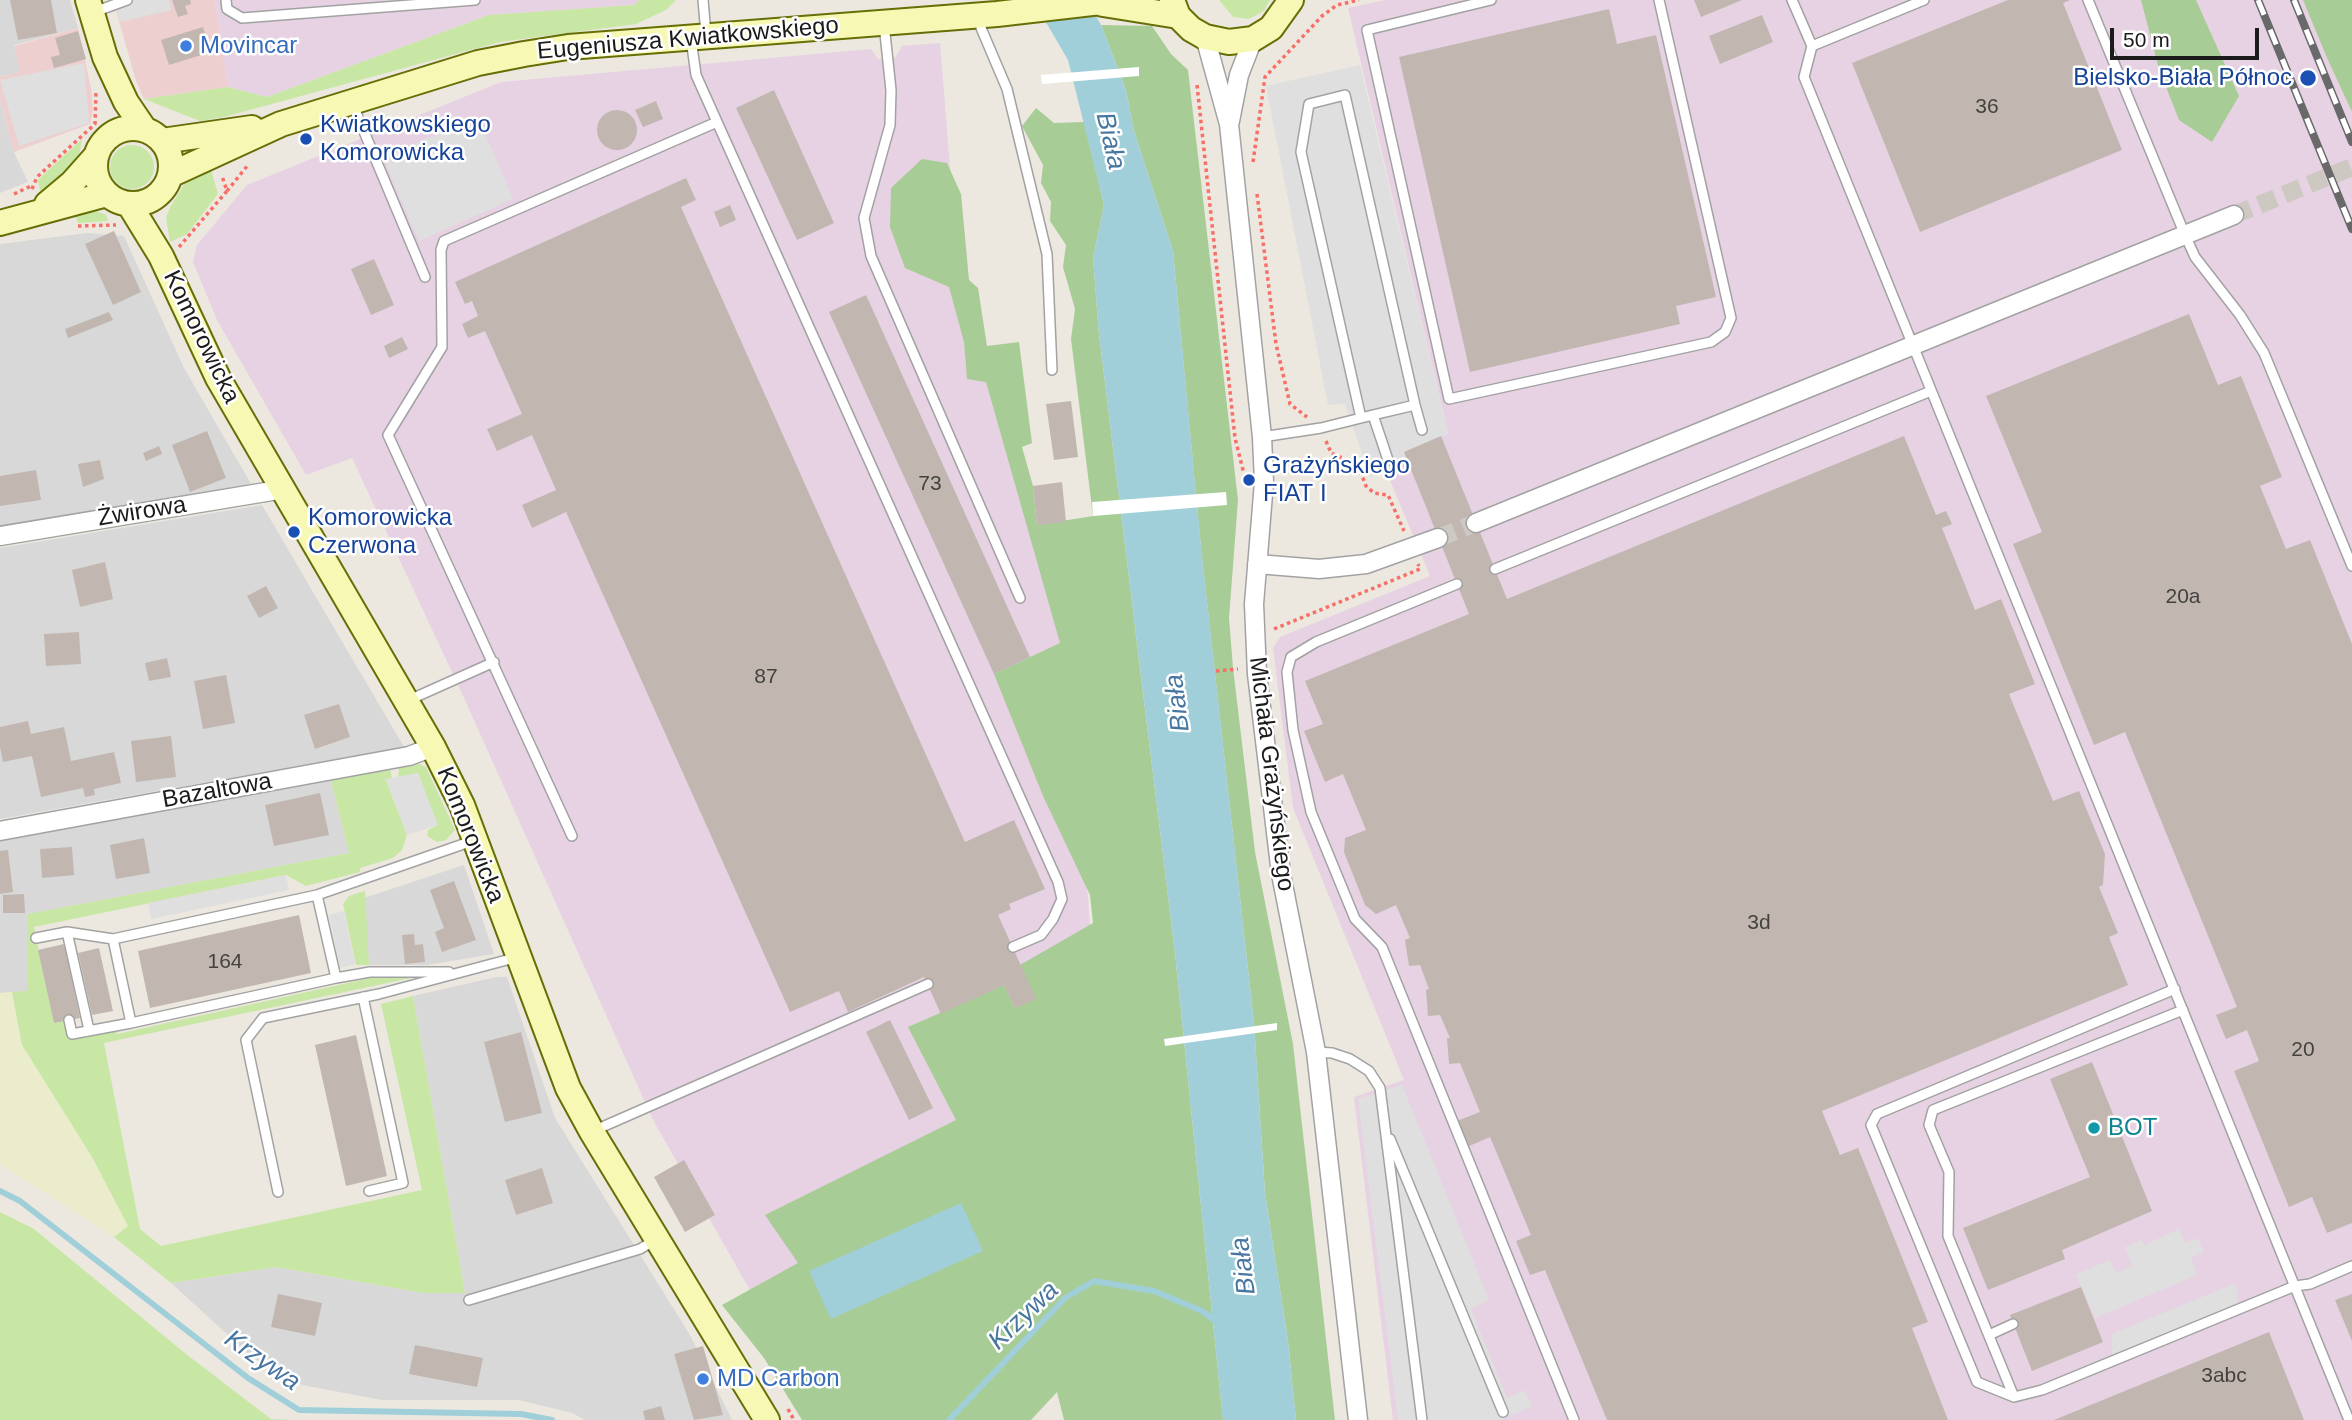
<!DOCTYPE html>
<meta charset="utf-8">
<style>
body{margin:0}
#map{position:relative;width:2352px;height:1420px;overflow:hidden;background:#ece8e0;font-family:Arial,sans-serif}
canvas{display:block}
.scale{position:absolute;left:2110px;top:28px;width:149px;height:32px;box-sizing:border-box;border:4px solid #1b1b1b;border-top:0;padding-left:9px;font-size:21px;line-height:24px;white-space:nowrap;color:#1b1b1b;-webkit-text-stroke:5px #fff;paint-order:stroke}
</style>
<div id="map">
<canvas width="2352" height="1420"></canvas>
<div class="scale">50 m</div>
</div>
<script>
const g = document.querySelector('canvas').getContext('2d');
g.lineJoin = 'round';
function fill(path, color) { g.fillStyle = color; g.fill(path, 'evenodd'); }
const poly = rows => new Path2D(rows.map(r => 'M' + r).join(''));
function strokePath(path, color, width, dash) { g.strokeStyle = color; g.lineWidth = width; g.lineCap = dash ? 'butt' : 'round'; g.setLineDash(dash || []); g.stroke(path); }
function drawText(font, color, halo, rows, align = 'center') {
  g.font = font + ' Arial,sans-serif'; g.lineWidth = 5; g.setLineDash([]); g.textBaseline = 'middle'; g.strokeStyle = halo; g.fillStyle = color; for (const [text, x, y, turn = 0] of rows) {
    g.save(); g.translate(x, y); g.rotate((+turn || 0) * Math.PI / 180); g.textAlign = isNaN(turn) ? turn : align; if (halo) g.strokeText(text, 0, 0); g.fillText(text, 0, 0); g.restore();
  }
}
fill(poly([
 [0,0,70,0,78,28,14,45,21,72,0,77],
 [0,99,14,152,28,182,0,193],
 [87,233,124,236,184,368,251,484,0,527,0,244],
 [262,505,404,747,0,819,0,548],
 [331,781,349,853,29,914,27,992,0,993,0,841],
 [464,865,494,954,427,965,369,965,364,898],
 [496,977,507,977,555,1118,690,1335,732,1420,585,1420,572,1413,519,1400,382,1400,302,1385,252,1357,171,1283,276,1267,423,1293,465,1293,413,996]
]), '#d9d8d8');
fill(poly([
 [113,0,215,0,228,87,144,99,136,81],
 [78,28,91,88,93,111,90,124,14,152,0,99,0,77,20,72,14,46]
]), '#eecfcf');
fill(poly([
 [215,0,639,0,636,5,489,15,267,97,228,87],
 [1385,0,2303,0,2352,112,2352,1420,1393,1420,1354,1097,1404,1080,1293,808,1273,648,1280,637,1430,576,1386,471,1407,461,1404,452,1448,433,1348,8],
 [940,43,967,379,986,381,1061,643,1088,897,1107,1243,824,1420,653,1120,464,698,352,458,306,475,217,320,193,262,197,245,247,185,501,82,871,49,878,59,895,58,902,46]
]), '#e6d2e3');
fill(poly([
 [12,992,22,1045,92,1157,128,1227,114,1237,0,1164,0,993]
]), '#ebeccb');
fill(poly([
 [639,0,676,0,666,10,636,24,500,42,224,117,200,121,144,99,228,87,267,97,489,15,635,5],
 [1219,0,1270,0,1264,11,1249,19,1233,17],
 [82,139,78,161,41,195,38,181,41,177],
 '110 167a22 22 0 1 1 44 0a22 22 0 1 1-44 0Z',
 [209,163,218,194,187,234,170,242,166,218,170,207,189,177],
 [91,209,106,215,108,221,78,223,75,214],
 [415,762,426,767,455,830,446,840,437,842,427,836,428,830,437,825,418,773,398,777,399,769,394,767],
 [390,768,392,778,386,780,407,835,402,850,393,858,360,868,360,872,306,886,286,875,34,927,54,1023,66,1021,70,1036,115,1027,117,1034,370,978,411,978,104,1043,140,1229,161,1246,422,1190,381,1004,413,996,465,1293,423,1293,276,1267,171,1283,114,1237,128,1226,92,1157,22,1045,12,992,27,991,28,914,349,853,331,781],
 [365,891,369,965,356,965,343,904,349,896],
 [0,1212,34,1229,186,1354,271,1419,296,1420,0,1420]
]), '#c8e7a5');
fill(poly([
 [2141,0,2196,0,2239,96,2212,142,2179,120,2159,69],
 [2303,0,2352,0,2352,112,2328,60],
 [1101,25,1152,26,1171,54,1188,70,1238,500,1229,618,1233,668,1255,852,1293,1044,1335,1420,1296,1420,1288,1341,1265,1193,1254,1023,1201,548,1173,251,1134,131,1126,90],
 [1036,108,1054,123,1084,122,1104,205,1093,258,1099,334,1175,953,1223,1420,1064,1420,1057,1392,1031,1420,802,1420,764,1358,722,1305,798,1263,765,1215,956,1120,908,1027,1004,985,1015,1008,1035,999,1020,965,1093,923,1090,895,1043,796,994,674,1060,643,986,382,967,379,964,342,949,287,905,268,890,227,891,188,922,159,947,163,961,194,969,280,978,288,987,346,1019,342,1032,443,1022,447,1033,486,1037,525,1093,516,1071,339,1075,309,1063,267,1066,245,1050,221,1051,202,1041,183,1043,165,1022,126]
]), '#a7cc95');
fill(poly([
 [113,0,168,0,172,10,120,22],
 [84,63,89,123,19,146,0,80],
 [1360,65,1448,434,1404,452,1407,461,1370,477,1345,404,1328,405,1266,86],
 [478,117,513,199,419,241,383,157],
 [418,773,438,825,407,835,386,779],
 [286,875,289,890,151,919,148,903],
 [344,911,355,964,340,968,329,915],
 [1402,1085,1489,1300,1471,1309,1507,1398,1525,1390,1532,1406,1501,1420,1398,1420,1358,1099],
 [2179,1229,2185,1243,2198,1238,2204,1252,2191,1258,2197,1275,2095,1318,2076,1274,2110,1260,2116,1273,2132,1266,2125,1247,2142,1240,2144,1245],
 [2236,1283,2238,1309,2112,1361,2112,1334]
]), '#dfdfdf');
fill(poly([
 [1033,0,1087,0,1101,25,1126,90,1134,131,1173,251,1201,547,1254,1023,1265,1193,1288,1341,1296,1420,1223,1420,1175,953,1099,334,1093,258,1104,205,1068,60],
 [961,1203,983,1251,831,1319,809,1271]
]), '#a0cfda');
fill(poly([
 [1139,67,1139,76,1042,84,1041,75],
 [1226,492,1227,505,1093,516,1092,502],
 [1277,1023,1277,1030,1165,1046,1164,1039]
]), '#fff');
strokePath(poly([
 [0,1191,20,1201,248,1378,299,1410,521,1414,552,1420],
 [949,1420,1065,1298,1094,1281,1154,1291,1202,1311,1221,1325]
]), '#a0cfda', 6);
fill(poly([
 [10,0,51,0,57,33,18,40],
 [172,0,190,0,191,4,185,6,188,14,178,17],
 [1694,0,1742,0,1701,17],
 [2008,0,2070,0,2063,3,2122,150,1920,232,1852,63],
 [1609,9,1617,44,1656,35,1716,297,1676,306,1680,324,1470,372,1399,57],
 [1762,15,1773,42,1720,64,1709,36],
 [203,27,211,52,169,65,161,40],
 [78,31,86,59,54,68,51,57,60,55,55,38],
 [774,90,834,223,797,240,736,108],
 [656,101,663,119,643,127,635,110],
 '597 130a20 20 0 1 1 40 0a20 20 0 1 1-40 0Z',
 [686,178,696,200,681,207,965,842,1014,820,1045,889,1009,904,1011,909,998,915,1036,999,1015,1008,1004,985,941,1014,924,977,848,1012,839,991,790,1012,566,512,532,528,522,505,556,490,532,435,497,451,487,429,522,414,485,331,468,338,462,324,478,316,472,301,465,304,455,282],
 [730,205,736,220,720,227,714,212],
 [114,231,141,292,113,305,85,244],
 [374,259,394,305,371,315,351,269],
 [866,295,1030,657,994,674,829,312],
 [109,312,113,320,68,338,65,329],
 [2189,314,2218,385,2241,376,2282,477,2260,486,2286,549,2310,540,2352,644,2352,1223,2327,1233,2312,1197,2289,1207,2234,1071,2259,1061,2247,1030,2226,1039,2216,1015,2237,1007,2125,732,2094,745,2013,544,2042,532,1986,396],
 [402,337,408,349,389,358,384,346],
 [1071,401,1078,457,1054,460,1046,404],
 [207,431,226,478,190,492,172,445],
 [1441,436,1507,599,1904,436,1936,515,1946,511,1952,524,1942,528,1975,610,2001,599,2035,684,2009,694,2053,801,2079,791,2105,854,2103,885,2099,887,2118,933,2109,937,2128,985,1822,1111,1840,1155,1858,1148,1928,1322,1912,1328,1948,1420,1607,1420,1545,1270,1530,1275,1516,1241,1531,1235,1490,1137,1460,1150,1449,1124,1480,1112,1460,1063,1449,1064,1447,1038,1450,1038,1440,1015,1428,1016,1426,990,1429,989,1420,965,1409,966,1405,940,1410,938,1396,905,1376,914,1365,905,1344,852,1345,838,1366,830,1343,774,1325,782,1304,731,1323,724,1305,681,1469,614,1404,452],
 [159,446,162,454,146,461,143,453],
 [100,460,104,479,83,487,78,464],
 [36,470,41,500,0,506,0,476],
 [1062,482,1066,522,1037,525,1033,486],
 [105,562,113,599,80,607,72,570],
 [266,586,278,608,259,618,247,596],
 [79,632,81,664,46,666,44,634],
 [167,658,171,677,149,681,145,663],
 [226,675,235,723,203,729,194,681],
 [339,704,350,737,315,749,304,715],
 [28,721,31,734,64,727,71,761,114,752,121,783,94,789,95,795,85,797,83,788,41,797,32,756,3,762,0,747,0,727],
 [171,736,176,777,136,782,131,741],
 [320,793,329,835,274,846,265,805],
 [144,838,150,873,116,879,110,845],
 [72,847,74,875,42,878,40,849],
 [8,850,13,892,0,894,0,851],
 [454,881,476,940,442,952,435,932,444,928,430,890],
 [24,894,25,913,3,913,3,895],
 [299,915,311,973,150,1008,138,951],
 [414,934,415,945,423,944,425,962,405,964,402,935],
 [64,944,80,1018,54,1023,38,950],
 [99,948,113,1011,92,1015,78,953],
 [890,1020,933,1108,909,1120,866,1032],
 [521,1032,542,1113,505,1122,484,1042],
 [356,1035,387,1176,346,1186,315,1045],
 [2092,1062,2152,1211,2062,1250,2065,1259,1988,1290,1963,1228,2090,1177,2050,1079],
 [684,1160,715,1215,685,1232,654,1177],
 [542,1168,553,1203,516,1215,505,1180],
 [2081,1287,2103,1342,2032,1371,2010,1315],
 [278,1294,322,1303,315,1336,271,1327],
 [2352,1294,2352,1341,2335,1300],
 [2269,1332,2304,1420,2054,1420],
 [415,1345,483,1358,477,1387,409,1374],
 [703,1346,723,1415,694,1420,674,1354],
 [661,1406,665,1420,645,1420,643,1411]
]), '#c1b7b0');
strokePath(poly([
 [2234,215,2352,167],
 [1438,538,1476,523]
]), '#cdc9c2', 18, [18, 9]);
const lane = poly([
 [226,0,227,9,242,18,475,0],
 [703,0,706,34],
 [1491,0,1367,30,1449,399,1711,342,1725,332,1731,318,1659,0],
 [1792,0,1812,46],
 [1924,0,1812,46,1804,77,2349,1420],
 [2088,0,2185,235,2195,257,2240,315,2264,353,2352,566],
 [94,12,127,0],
 [980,17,981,28,1007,89,1047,254,1052,370],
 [884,24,891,90,890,125,864,218,871,256,1020,598],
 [691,39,696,75,1058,882,1062,899,1053,919,1041,935,1013,947],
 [352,103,425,277],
 [1415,405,1422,430],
 [1373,415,1388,460],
 [1262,437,1321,428,1373,415,1415,405,1345,95,1309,104,1301,152,1361,418],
 [1495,569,1931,391],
 [1457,584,1316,642,1291,657,1287,672,1293,730,1311,812,1355,919,1382,947,1574,1420],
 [409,700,494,662],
 [572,836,388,435,442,347,441,250,444,241,717,122],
 [317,895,336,978,131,1023,113,939,317,895,475,840],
 [67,932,89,1030],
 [36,938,67,932,113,939],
 [336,978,370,972,449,972],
 [2175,989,1877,1114,1871,1125,1977,1382,2014,1397,2042,1390,2295,1286,2310,1284,2352,1266],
 [363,997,403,1183,369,1191],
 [69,1020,72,1034,131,1023],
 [1316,1052,1332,1053,1350,1059,1369,1071,1380,1088,1422,1420],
 [593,1131,928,984],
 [1390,1139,1503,1412],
 [278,1192,246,1040,263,1018,379,994,518,957],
 [469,1300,640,1249,655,1240],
 [1989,1335,2013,1324],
 [2014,1397,1948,1236,1949,1172,1929,1125,1933,1110,2183,1010]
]);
const street = poly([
 [1205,37,1229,124,1262,437,1264,482,1254,604,1257,674,1281,874,1316,1052,1358,1420],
 [1230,121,1239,75,1253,39],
 [1476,523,2234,215],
 [0,536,284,489],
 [1257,564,1319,569,1366,564,1438,538],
 [0,831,409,756,433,747]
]);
const secondary = poly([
 [88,0,105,57,126,102,145,130],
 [1172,0,1178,16,1191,29,1205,37,1229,42,1253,39,1271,28,1291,0],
 [1103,4,1178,16],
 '95 166a38 38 0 1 1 76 0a38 38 0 1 1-76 0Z',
 [162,141,252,128],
 [170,175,281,124,478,63,524,54,568,47,997,14,1118,0],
 [47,204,72,183,96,156],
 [129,204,161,256,218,378,433,747,462,805,568,1088,592,1132,767,1420],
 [0,223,107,194]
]);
strokePath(lane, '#a2a2a2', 12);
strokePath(street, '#a2a2a2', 21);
strokePath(secondary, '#666e06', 28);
strokePath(poly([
 [1197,85,1235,438,1244,474],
 [1253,162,1265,77,1322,16,1337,5,1359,0],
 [32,189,37,177,95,124,96,92],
 [227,191,248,165],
 [14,194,31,186],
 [1257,194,1276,344,1290,404,1307,417],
 [78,226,116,225],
 [179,247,227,191,222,176],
 [1326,441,1331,453,1358,465,1366,486,1374,493,1388,495,1404,531],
 [1274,629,1420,569,1418,564],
 [1216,671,1238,669],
 [788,1409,794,1420]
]), '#f76f66', 3.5, [3.5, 3.5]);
strokePath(lane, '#fff', 9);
strokePath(street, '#fff', 18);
strokePath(secondary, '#f7f8b3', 24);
const rail = poly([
 [2258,0,2352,229],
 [2294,0,2352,142]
]);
strokePath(rail, '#696969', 8);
strokePath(rail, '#fff', 5, [16]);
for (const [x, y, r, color] of [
 [186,46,7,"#3f7fe0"],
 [2308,78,9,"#1a4fb4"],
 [306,139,7,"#1a4fb4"],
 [1249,480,7,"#1a4fb4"],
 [294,532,7,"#1a4fb4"],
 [2094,1128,7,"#0f9aa8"],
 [703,1379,7,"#3f7fe0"]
]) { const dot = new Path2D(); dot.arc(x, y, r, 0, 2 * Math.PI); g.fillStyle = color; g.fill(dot); strokePath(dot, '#fff', 2.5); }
drawText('21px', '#444240', null, [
 ["36",1987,107],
 ["73",930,484],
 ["20a",2183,597],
 ["87",766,677],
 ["3d",1759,923],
 ["164",225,962],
 ["20",2303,1050],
 ["3abc",2224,1376]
]);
drawText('24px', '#1b1b1b', '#fff', [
 ["Eugeniusza Kwiatkowskiego",688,39,-5],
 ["Komorowicka",201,337,64],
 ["Żwirowa",142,512,-9],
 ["Michała Grażyńskiego",1271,774,83],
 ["Bazaltowa",217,791,-10],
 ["Komorowicka",470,835,68]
]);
drawText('24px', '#366cbe', '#fff', [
 ["Movincar",200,46],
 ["MD Carbon",717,1379]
], 'left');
drawText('24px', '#164399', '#fff', [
 ["Bielsko-Biała Północ",2292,78,"right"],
 ["Kwiatkowskiego",320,125],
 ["Komorowicka",320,153],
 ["Grażyńskiego",1263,466],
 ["FIAT I",1263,494],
 ["Komorowicka",308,518],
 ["Czerwona",308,546]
], 'left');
drawText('24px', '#0d838f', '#fff', [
 ["BOT",2108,1128]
], 'left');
drawText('italic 26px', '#4777a0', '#fff', [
 ["Biała",1110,141,77],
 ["Biała",1178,703,-97],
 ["Biała",1244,1266,-97],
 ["Krzywa",1024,1316,-44],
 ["Krzywa",262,1361,35]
]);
</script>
